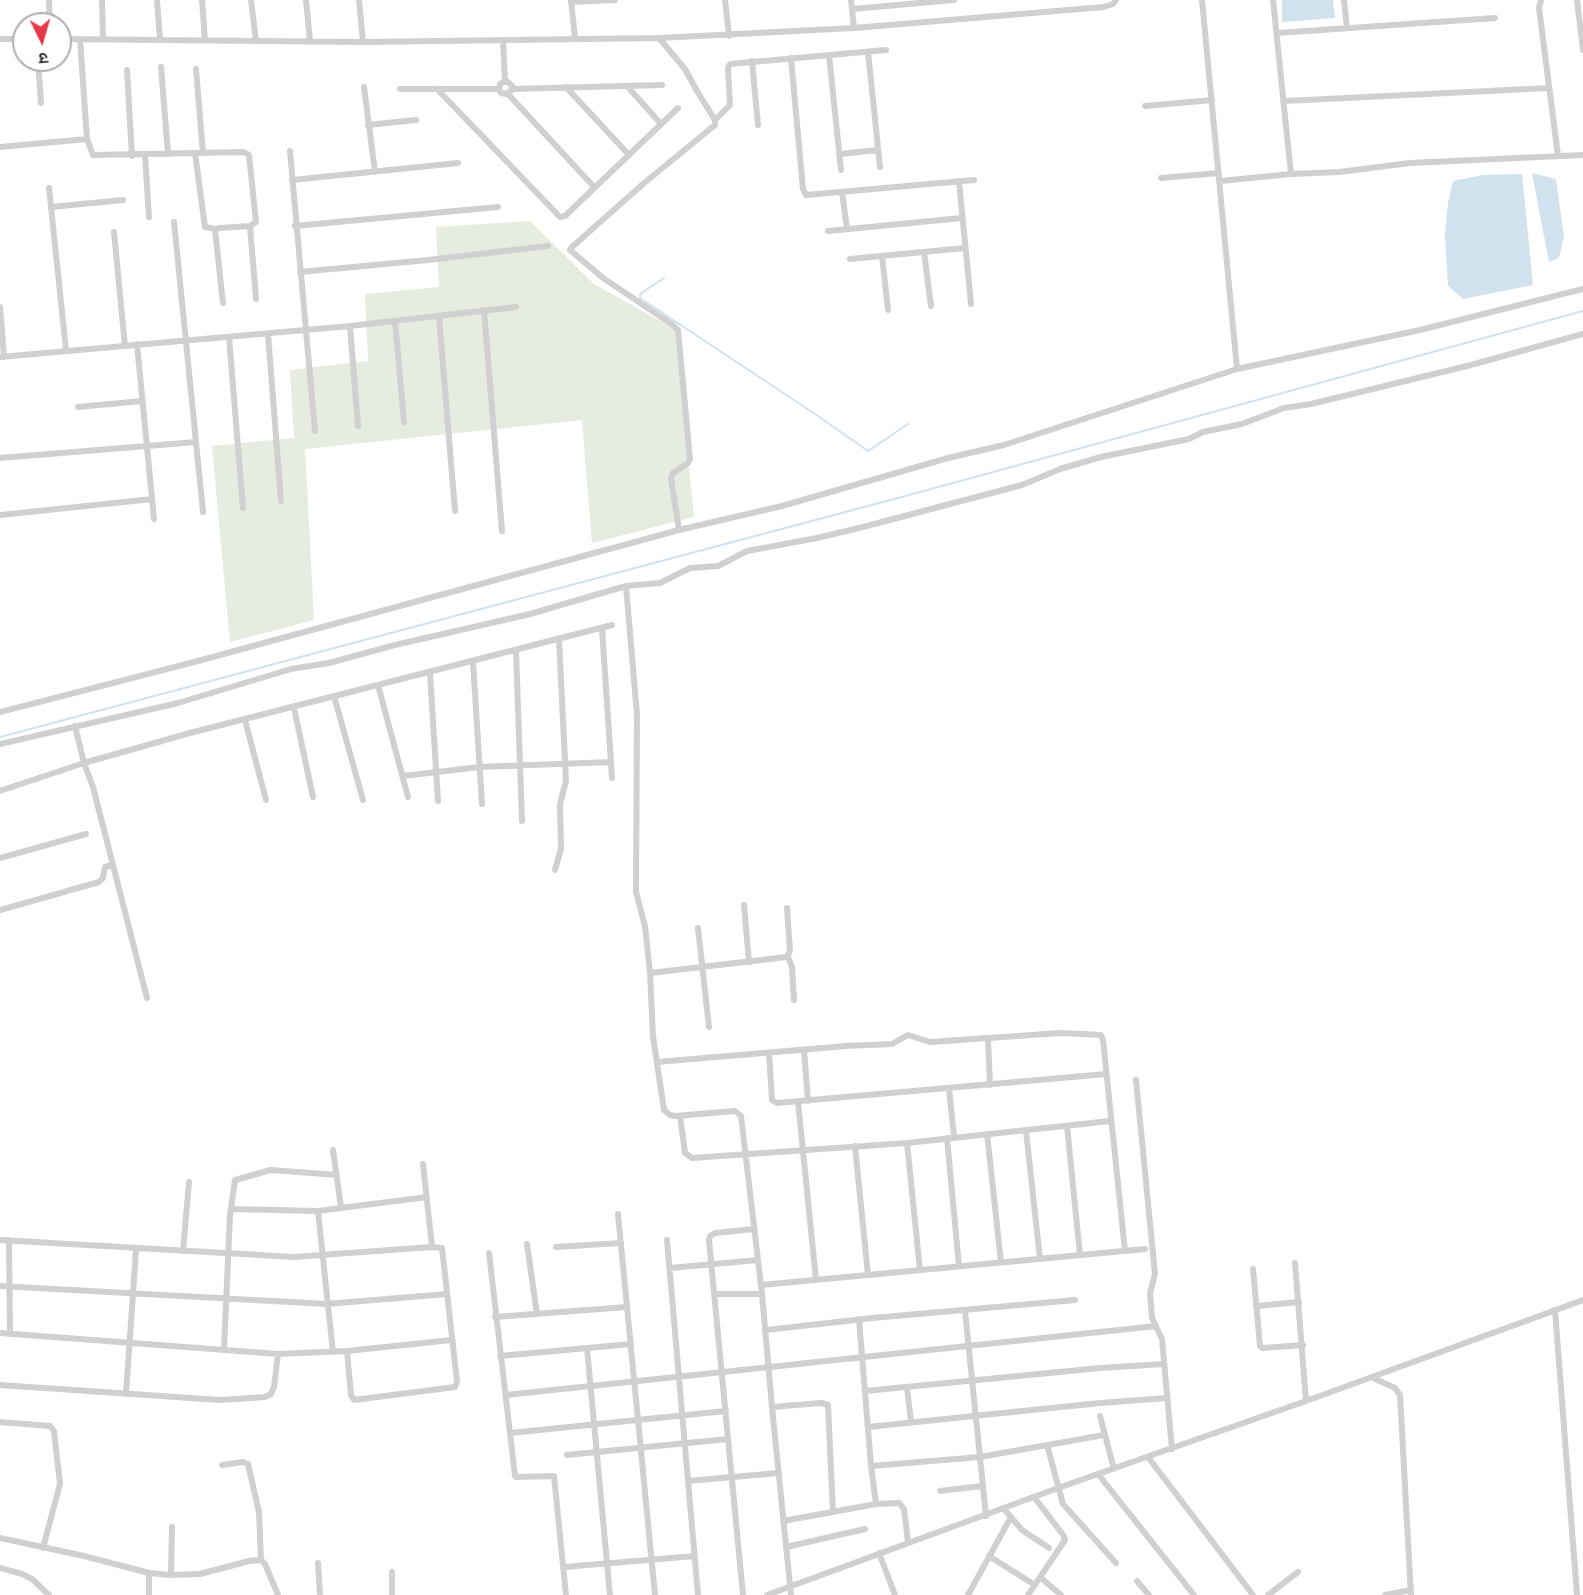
<!DOCTYPE html>
<meta charset="utf-8">
<style>
body{margin:0}
#map{position:relative;width:1583px;height:1595px;overflow:hidden;background:#fff;font-family:Rubik,"Noto Sans Devanagari",sans-serif}
canvas{display:block}
.north{position:absolute;left:12px;top:12px;width:60px;height:60px;box-sizing:border-box;background:#fff;border:2px solid #adadad;border-radius:50%;rotate:175deg;font-size:16px;font-weight:700;line-height:24px;text-align:center;color:#333}
.north::after{content:'';display:block;margin:auto;width:21px;height:27px;background:#e63946;clip-path:polygon(50% 0,100% 100%,50% 72%,0 100%)}
</style>
<div id="map">
<canvas width="1583" height="1595"></canvas>
<div class="north">उ</div>
</div>
<script>
const g = document.querySelector('canvas').getContext('2d');
g.lineJoin = 'round';
function fill(path, color) { g.fillStyle = color; g.fill(path, 'evenodd'); }
const poly = rows => new Path2D(rows.map(r => 'M' + r).join(''));
function strokePath(path, color, width, dash) { g.strokeStyle = color; g.lineWidth = width; g.lineCap = dash ? 'butt' : 'round'; g.setLineDash(dash || []); g.stroke(path); }
fill(poly([
 [530,221,594,284,675,329,694,517,592,543,582,420,305,449,314,620,230,642,212,446,294,438,290,370,368,361,365,294,439,287,436,227]
]), '#e6ecdf');
fill(poly([
 [1282,0,1333,0,1335,18,1282,22],
 [1532,173,1556,179,1564,237,1559,258,1549,262],
 [1522,174,1533,285,1463,299,1448,286,1445,234,1448,203,1453,181,1483,175]
]), '#cfe2ee');
strokePath(poly([
 [664,278,640,294,640,298,815,414,868,451,908,424],
 [0,737,898,498,1583,311]
]), '#cfe2ee', 2);
strokePath(poly([
 [49,0,50,24],
 [102,0,103,39],
 [157,0,160,39],
 [202,0,205,40],
 [251,0,256,41],
 [306,0,310,41],
 [359,0,363,42],
 [571,0,575,39],
 [725,0,729,36],
 [851,0,854,28],
 [1202,0,1237,369],
 [1273,0,1291,174],
 [1344,0,1347,28],
 [1541,0,1539,8,1558,156],
 [1577,0,1583,50],
 [571,2,615,0],
 [852,9,954,0],
 [1277,33,1495,18],
 [659,38,685,69,697,91,715,120,715,125,643,184,572,247,570,250,603,278,673,325,678,330,690,459,688,463,673,473,671,478,679,530],
 [0,39,24,39],
 [60,39,363,42,659,38,854,28,1104,7,1113,4,1116,0],
 [80,39,87,139,93,155,244,152,249,155,256,222,250,226,219,228,215,230,223,303],
 [503,40,505,81],
 [868,52,880,167],
 [829,55,841,170],
 [791,58,803,189,806,195,974,180],
 [38,60,41,103],
 [752,61,758,125],
 [161,67,168,154],
 [196,69,203,153],
 [127,70,132,156],
 [627,86,661,124],
 [364,87,375,172],
 [566,87,629,155],
 [400,89,499,89,501,93,506,94,511,91,512,86,508,82,503,82,500,84,499,89],
 [437,89,560,217,565,216,678,108],
 [512,89,662,85],
 [508,94,594,187],
 [1284,101,1549,88],
 [1145,106,1212,100],
 [715,120,730,105,728,68,730,64,886,50],
 [368,125,416,120],
 [0,147,87,139],
 [290,151,315,431],
 [195,153,205,227,216,229],
 [840,154,878,150],
 [145,155,149,217],
 [1161,178,1219,173],
 [292,180,458,163],
 [959,181,971,304],
 [1220,181,1291,174,1339,172,1410,163,1583,155],
 [49,188,66,350],
 [842,192,847,229],
 [51,207,123,200],
 [174,222,203,512],
 [250,226,256,299],
 [295,226,498,207],
 [828,231,962,218],
 [114,232,125,346],
 [924,252,931,306],
 [882,256,888,310],
 [850,259,965,248],
 [300,272,428,260,548,246],
 [0,307,4,357],
 [484,310,502,531],
 [439,316,455,511],
 [395,321,404,422],
 [350,326,358,426],
 [268,334,281,501],
 [229,337,243,508],
 [137,344,154,519],
 [0,357,350,326,516,307],
 [78,407,142,401],
 [0,458,196,442],
 [0,515,152,499],
 [626,586,637,715,636,892,645,926,650,973,653,1036,664,1110,670,1115,675,1116,735,1111,741,1116,762,1294,772,1407,791,1595],
 [602,628,612,778],
 [516,651,522,821],
 [473,662,482,804],
 [430,673,438,801],
 [378,685,408,797],
 [334,696,363,800],
 [294,708,313,797],
 [0,712,198,661,679,530,782,506,948,458,1004,445,1237,369,1420,330,1583,289],
 [245,720,266,800],
 [75,726,84,763,93,787,147,998],
 [0,744,178,703,291,669,329,663,395,645,530,614,626,586,660,583,690,568,718,566,747,551,817,538,863,527,1022,485,1060,469,1101,457,1189,439,1203,432,1242,424,1284,408,1311,404,1471,365,1583,334],
 [403,776,479,767,611,762],
 [0,791,84,763,190,733,612,625],
 [0,858,86,834],
 [555,870,561,849,560,804,566,781,559,639],
 [744,905,749,962],
 [0,910,99,882,103,878,105,867,112,865],
 [698,928,709,1027],
 [788,957,792,967,794,1000],
 [650,973,787,957,790,951,787,908],
 [988,1039,990,1085],
 [804,1050,808,1101],
 [769,1053,772,1100,777,1103,1106,1074],
 [657,1062,846,1046,892,1044,908,1035,930,1042,1061,1033,1101,1035,1103,1040,1125,1251],
 [1136,1080,1155,1274,1150,1293,1152,1318,1162,1339,1172,1449],
 [949,1088,954,1137],
 [798,1102,816,1280],
 [680,1116,685,1153,692,1158,907,1143,1110,1121],
 [1067,1126,1080,1255],
 [1026,1131,1040,1259],
 [987,1134,1001,1262],
 [947,1138,959,1266],
 [907,1143,920,1270],
 [855,1146,868,1275],
 [333,1150,341,1207],
 [423,1164,432,1247],
 [231,1209,318,1211,427,1197],
 [318,1211,333,1352],
 [618,1214,655,1595],
 [0,1240,294,1257,432,1247,442,1248,457,1381,455,1387,354,1400,351,1395,347,1351],
 [9,1240,10,1333],
 [667,1240,698,1595],
 [527,1244,537,1314],
 [556,1247,621,1243],
 [183,1251,189,1182],
 [489,1253,515,1476,516,1477,554,1476,566,1595],
 [1295,1263,1306,1401],
 [670,1268,758,1260],
 [1253,1269,1260,1346,1263,1348,1303,1345],
 [761,1285,1145,1249],
 [0,1286,326,1304,447,1294],
 [715,1294,762,1294],
 [1256,1306,1299,1302],
 [1555,1310,1577,1595],
 [965,1311,986,1516],
 [495,1317,627,1307],
 [859,1319,871,1466,876,1504],
 [766,1330,873,1318,1075,1300],
 [0,1333,278,1354,347,1351,451,1340],
 [587,1348,610,1595],
 [224,1349,230,1215,235,1180,271,1170,337,1175],
 [500,1356,631,1344],
 [1371,1377,1395,1388,1400,1395,1411,1595],
 [0,1385,220,1400,265,1397,271,1394,274,1387,278,1354],
 [907,1387,911,1422],
 [865,1391,1100,1368,1164,1364],
 [126,1394,136,1250],
 [506,1395,1156,1326],
 [772,1407,821,1403,828,1405,833,1512],
 [1100,1416,1114,1469],
 [0,1422,50,1426,54,1431,60,1484,43,1548],
 [868,1427,1100,1403,1167,1398],
 [510,1433,726,1411],
 [1047,1445,1063,1504,1116,1563],
 [567,1455,728,1439],
 [1148,1457,1253,1595],
 [222,1465,243,1462,248,1464,259,1512,261,1560],
 [871,1466,980,1457,1104,1435],
 [1098,1474,1194,1595],
 [688,1481,778,1473],
 [940,1491,982,1486],
 [1004,1509,1022,1530,1049,1548],
 [783,1521,876,1504,899,1503,904,1509,908,1542],
 [0,1538,84,1556,149,1573,171,1575,200,1574,249,1561,261,1560,265,1564,278,1595],
 [786,1547,865,1529],
 [879,1553,895,1595],
 [989,1556,1030,1582],
 [318,1563,320,1595],
 [564,1567,695,1556],
 [0,1568,22,1574,32,1579,49,1595],
 [171,1575,172,1527],
 [1040,1577,1061,1595],
 [1137,1581,1149,1595],
 [149,1595,149,1573],
 [392,1595,392,1572],
 [743,1595,709,1240,710,1236,715,1233,754,1229],
 [767,1595,1058,1488,1306,1401,1583,1300],
 [968,1595,1011,1517],
 [1028,1595,1065,1540,1064,1536,1034,1497],
 [1268,1595,1298,1572],
 [1385,1595,1411,1590]
]), '#d0d0d0', 6);
</script>
